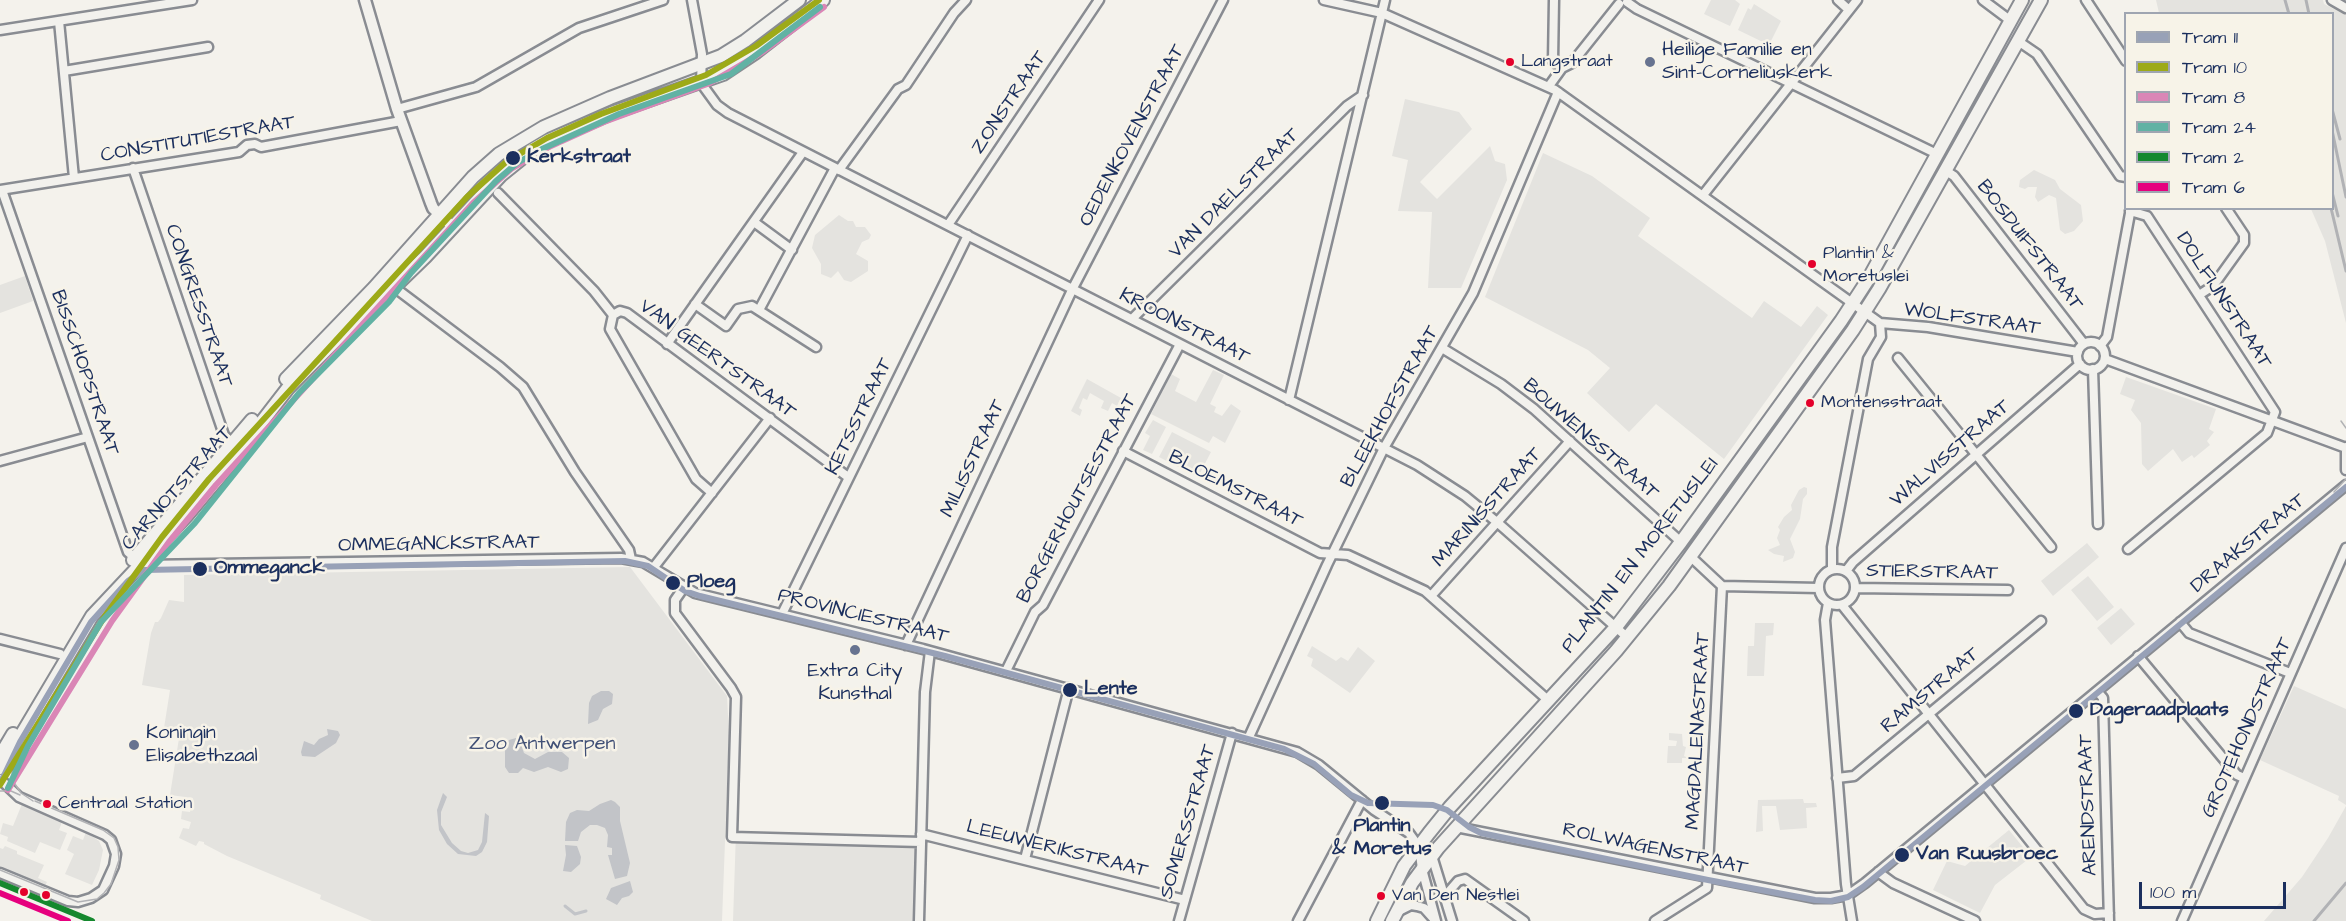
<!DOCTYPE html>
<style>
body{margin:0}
#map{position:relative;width:2346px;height:921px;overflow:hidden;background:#f4f2ec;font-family:"Architects Daughter",sans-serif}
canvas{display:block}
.legend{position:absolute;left:2124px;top:12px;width:210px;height:198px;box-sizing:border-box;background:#f7f3e8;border:2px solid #9fa5b1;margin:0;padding:8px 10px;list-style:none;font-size:18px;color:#1b2f5e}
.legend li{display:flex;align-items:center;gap:12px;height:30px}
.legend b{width:30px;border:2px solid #9fa5b1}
.scale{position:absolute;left:2139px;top:882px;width:147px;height:27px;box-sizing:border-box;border:3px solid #1b2f5e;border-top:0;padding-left:8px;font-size:18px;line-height:21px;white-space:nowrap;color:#1b2f5e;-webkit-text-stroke:4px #f7f3e8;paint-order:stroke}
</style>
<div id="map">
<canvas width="2346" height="921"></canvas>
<ul class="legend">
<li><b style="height:8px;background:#98a1b7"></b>Tram 11</li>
<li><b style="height:8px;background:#9daa18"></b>Tram 10</li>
<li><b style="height:8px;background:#da86b6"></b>Tram 8</li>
<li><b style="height:8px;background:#61b2a4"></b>Tram 24</li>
<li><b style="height:8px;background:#15882e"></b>Tram 2</li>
<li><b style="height:8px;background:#e6007e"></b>Tram 6</li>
</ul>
<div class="scale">100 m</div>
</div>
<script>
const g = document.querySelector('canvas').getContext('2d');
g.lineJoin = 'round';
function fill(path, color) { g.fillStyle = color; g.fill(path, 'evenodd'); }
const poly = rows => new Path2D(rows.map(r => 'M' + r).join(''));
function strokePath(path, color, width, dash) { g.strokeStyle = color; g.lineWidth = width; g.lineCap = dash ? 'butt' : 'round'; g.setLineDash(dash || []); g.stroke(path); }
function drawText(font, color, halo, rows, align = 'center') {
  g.font = font + ' "Architects Daughter",sans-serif'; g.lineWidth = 5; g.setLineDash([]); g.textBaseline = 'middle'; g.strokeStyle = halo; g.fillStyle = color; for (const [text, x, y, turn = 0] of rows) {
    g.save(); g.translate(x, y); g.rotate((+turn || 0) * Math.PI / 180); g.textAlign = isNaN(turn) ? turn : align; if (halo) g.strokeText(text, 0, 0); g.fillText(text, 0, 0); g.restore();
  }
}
fill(poly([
 [1711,0,1735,0,1740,4,1730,26,1704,14],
 [2028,0,2036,0,1878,284,1875,282,1906,225,1911,209],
 [2156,0,2323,0,2324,4,2346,15,2346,323,2325,241,2311,209,2332,208,2332,14,2159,13],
 [1754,4,1781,21,1769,45,1738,30,1748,8,1751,10],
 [1405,99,1459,112,1472,129,1420,182,1437,199,1490,146,1495,161,1505,164,1507,180,1461,288,1428,288,1432,212,1398,211,1408,160,1392,156],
 [1543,153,1592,176,1650,218,1638,236,1752,318,1764,301,1801,327,1817,306,1828,315,1724,459,1656,404,1629,432,1587,393,1610,368,1588,350,1485,297],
 [2034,170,2055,180,2060,189,2081,205,2083,221,2074,231,2065,234,2060,230,2056,198,2049,195,2038,202,2035,197,2037,187,2028,187,2025,189,2019,187,2020,180],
 [839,215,848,221,853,221,856,227,865,227,871,235,869,239,862,242,856,254,868,261,868,271,851,282,844,280,838,271,831,278,821,274,821,264,812,248,815,235],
 [25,276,33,301,0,313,0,285],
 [1842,326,1845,328,1797,396,1790,412,1638,619,1630,614],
 [1213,370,1224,375,1210,404,1216,407,1214,412,1222,416,1231,404,1241,411,1225,443,1213,436,1209,443,1151,414,1171,374,1180,379,1175,391,1196,402],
 [2126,377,2216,409,2209,429,2214,432,2207,441,2210,445,2194,458,2192,455,2182,462,2173,449,2148,471,2142,464,2141,423,2131,410,2135,400,2120,394],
 [1087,379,1121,398,1117,406,1112,403,1108,411,1101,408,1104,401,1090,393,1087,400,1083,398,1079,408,1082,410,1080,416,1071,411],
 [1153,420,1166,427,1152,454,1143,450,1150,436,1145,433],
 [1172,432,1211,452,1198,477,1159,457],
 [1804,487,1807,488,1807,494,1803,499,1800,519,1790,539,1795,552,1793,558,1783,562,1784,556,1774,554,1768,550,1780,545,1777,538,1780,530,1778,527,1784,517,1792,510,1791,505,1799,490],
 [2087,543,2099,557,2053,596,2041,581],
 [630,567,727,696,729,735,722,921,372,921,320,899,321,895,227,856,204,844,204,842,199,841,196,846,179,838,183,828,189,829,191,822,181,819,182,811,190,812,193,798,170,795,180,732,164,728,170,690,142,685,151,633,155,622,158,622,161,618,169,600,184,602,184,575],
 [2088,576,2114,607,2097,621,2071,590],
 [2121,608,2135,624,2111,645,2097,628],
 [1755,623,1774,623,1773,635,1766,636,1764,676,1747,676,1748,646,1754,646],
 [1312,646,1336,661,1341,657,1348,661,1358,647,1375,661,1350,693,1311,666,1313,659,1307,656],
 [2294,686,2346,709,2346,805,2338,800,2339,796,2260,760],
 [1669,733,1682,734,1683,746,1686,747,1684,756,1688,758,1682,758,1682,763,1667,763,1668,746,1676,746,1677,741,1669,740],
 [1803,799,1804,803,1816,803,1817,807,1806,808,1807,828,1780,830,1776,806,1762,806,1763,831,1756,832,1758,800],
 [22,804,62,822,59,830,67,833,60,850,40,842,35,853,7,841,8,837,0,834,3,823,13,826],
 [2346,806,2346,921,2264,921,2302,877,2328,838],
 [2009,830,2031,857,1995,885,1980,913,1933,890,1947,861,1965,866],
 [86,832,99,841,103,850,99,870,92,885,65,874,74,854,67,850,73,836,83,840],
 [736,832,926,836,925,921,733,921],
 [5,846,17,851,17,854,44,865,38,878,47,882,45,886,0,867,0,848,3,849]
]), '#e4e3df');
fill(poly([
 [601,691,609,691,613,694,612,704,603,709,598,720,588,724,589,703,592,696],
 [327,729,338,731,340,735,336,743,315,757,302,756,301,752,304,741,314,745,319,739,328,735],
 [516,738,520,742,524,753,535,759,548,752,562,752,569,758,568,769,561,772,548,767,534,772,523,768,518,773,509,773,505,767,505,748,509,740],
 [443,793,447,797,441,812,441,825,452,843,461,851,468,853,478,850,482,842,485,813,489,816,487,842,482,852,476,856,458,854,447,844,439,830,437,810],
 [611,800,615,802,620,807,620,821,630,863,627,876,615,879,608,855,612,855,612,848,607,847,608,835,605,828,597,825,590,825,581,832,578,841,565,841,566,822,570,813,577,810,589,811,600,804],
 [565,845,577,846,581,857,580,864,571,872,563,871,566,855],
 [630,881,633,892,629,896,622,898,617,905,606,899,611,888]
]), '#c2c4c8');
strokePath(poly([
 [565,906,575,914,586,911]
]), '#c2c4c8', 3);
const minor = poly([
 [692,0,702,54,701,83,717,105,728,113,1417,465,1465,496,1498,523,1628,638],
 [1324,0,1382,13,1555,90,1880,323,1928,327,2078,352],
 [1554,0,1553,61,1562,68],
 [1838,0,1849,10],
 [1983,0,2011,21],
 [2086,0,2126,61],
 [2332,0,2346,8],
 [1627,2,1637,9,1937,154],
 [59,21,74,178],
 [0,30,192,0],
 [2018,41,2037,54,2120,176,2126,177],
 [64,71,208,47],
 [1549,86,1562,68,1572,63,1619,4],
 [397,109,476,87,579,28,663,0],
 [133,168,224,435,235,446],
 [839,170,898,89,906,85,954,13,966,0],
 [1946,171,1954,176,2084,344],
 [0,190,239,152,247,145,255,144,261,147,401,121],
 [2,190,128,552,143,565,621,558,643,562,695,593,923,649,1297,752,1319,765,1374,810,1409,833,1419,847,1432,856,1452,921],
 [498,193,594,291,613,315],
 [1703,195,1857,0],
 [754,222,792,250],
 [948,225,1099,0],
 [382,278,500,367,523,387,575,472,629,550,631,559],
 [2199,295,2213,286,2244,243,2244,235,2226,208],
 [695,304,726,326,738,309,752,306,816,347],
 [759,310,835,168],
 [613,315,620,311,627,313,848,477],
 [613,315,610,329,696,479,712,493],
 [1132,319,1347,106,1363,95],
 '2077 356a14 14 0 1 1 28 0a14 14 0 1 1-28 0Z',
 [667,344,803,152],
 [2100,346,2107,337,2131,208],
 [1442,348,1501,384,1534,409,1681,542],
 [1898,358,2051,547],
 [2105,359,2346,448],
 [2093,369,2098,524],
 [1289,400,1385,0],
 [2346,447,2346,470],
 [1123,451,1320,553,1348,555,1425,591,1549,701],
 [0,461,88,437],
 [2128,549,2267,433,2275,412,2147,216,2130,211],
 [1691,557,1722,586,1819,588],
 [654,567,770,418],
 '1819 587a18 18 0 1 1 36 0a18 18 0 1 1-36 0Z',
 [1832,569,1832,547,1868,359,1881,337,1880,323],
 [1846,571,1853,562,2080,364],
 [684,587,675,600,675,613,731,688,736,697,732,837,921,842],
 [1855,588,2008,590],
 [1431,596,1570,441],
 [1828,603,1825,620,1846,884,1852,921],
 [1842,605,2084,909,2095,914,2109,913],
 [782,614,968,235],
 [2180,622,2189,633,2290,673],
 [0,639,60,654],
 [906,645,1073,288,1223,0],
 [2138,656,2237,775,2244,778],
 [1006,671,1035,612,1043,605,1180,344],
 [2097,691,2103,698,2109,921],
 [1249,737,1327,565,1384,448,1473,293,1558,92],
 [1837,778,1854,776,2041,621],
 [0,779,19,797,105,835,111,840,116,854,114,866,103,890,91,898,78,902,68,901,0,873],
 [1456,827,1815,898,1831,898,1848,895,1865,883,2346,485],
 [921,834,1185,900],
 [1419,847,1422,869,1436,921],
 [1025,859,1069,688],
 [1878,872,1893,883,1975,921],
 [1445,896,1458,881,1465,879,1524,921],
 [1399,911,1411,905,1417,906,1424,908,1433,918],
 [919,921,925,692,930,651],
 [1179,921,1232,733],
 [1298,921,1362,800],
 [1655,921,1707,888,1722,586],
 [2182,921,2346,548]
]);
const tertiary = poly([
 [365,0,397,109,431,203,433,208,453,227]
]);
const secondary = poly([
 [286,379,374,288,473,177,499,154,544,127,610,98,721,56,745,41,799,0],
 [133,560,252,420],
 [0,756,13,734],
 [0,768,7,766,23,732,92,616,186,516,220,476,288,388,381,295,394,287,425,257,501,175,532,150,549,140,612,113,723,74,756,52,823,0],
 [1377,921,1404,866,1429,833,1450,807,1616,627,1681,542,1841,321,1869,278,2022,0],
 [1392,921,1412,883,1438,848,1616,651,1669,586,1853,330,1879,289,2041,0]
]);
strokePath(minor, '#898c92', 13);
strokePath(tertiary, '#898c92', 15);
strokePath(secondary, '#898c92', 16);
strokePath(minor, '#f2f1ed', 8);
strokePath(tertiary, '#f2f1ed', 10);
strokePath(secondary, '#f2f1ed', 12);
strokePath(poly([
 [2341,421,2346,428],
 [2334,492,2346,479],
 [13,757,11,769,15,784,21,793,33,801],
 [0,791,11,791,20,795],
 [0,870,78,902,97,899,104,893,111,884,119,860,118,847,114,838,103,830,35,801]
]), '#b1b2b5', 1.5);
strokePath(poly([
 [2285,0,2289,14],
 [2306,0,2309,14],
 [2332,109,2340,139],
 [2332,130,2346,197],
 [2332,192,2338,216],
 [2331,208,2346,271],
 [2314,921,2346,883]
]), '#b1b2b5', 3);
strokePath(poly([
 [0,784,20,742,91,622,128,581,144,570,625,561,648,566,685,591,700,596,945,656,1284,749,1314,764,1351,795,1368,803,1433,805,1447,810,1469,827,1481,833,1708,880,1815,900,1831,901,1848,897,1863,887,2346,487]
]), '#98a1b7', 6);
strokePath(poly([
 [0,785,105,616,162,537,209,479,467,197,506,162,547,138,601,114,706,75,756,46,819,0]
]), '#9daa18', 6);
strokePath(poly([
 [8,790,112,621,169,542,216,485,473,203,511,169,551,146,604,122,710,83,761,53,824,7]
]), '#da86b6', 6);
strokePath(poly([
 [8,788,28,746,101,622,195,523,299,393,389,302,411,273,496,181,517,163,542,149,619,114,731,74,820,7]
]), '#61b2a4', 6);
strokePath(poly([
 [0,883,92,921]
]), '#15882e', 6);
strokePath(poly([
 [0,893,68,921]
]), '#e6007e', 6);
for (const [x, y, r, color] of [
 [1510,62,5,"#e4002b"],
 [1650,62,6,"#677390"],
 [513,158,8,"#1b2f5e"],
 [1812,264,5,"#e4002b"],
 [1810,403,5,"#e4002b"],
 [200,569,8,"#1b2f5e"],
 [673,583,8,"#1b2f5e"],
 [855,650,6,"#677390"],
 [1070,690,8,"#1b2f5e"],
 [2076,711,8,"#1b2f5e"],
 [134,745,6,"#677390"],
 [1382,803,8,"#1b2f5e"],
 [47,804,5,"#e4002b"],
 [1902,855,8,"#1b2f5e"],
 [24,892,5,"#e4002b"],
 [46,895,5,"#e4002b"],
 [1381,896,5,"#e4002b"]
]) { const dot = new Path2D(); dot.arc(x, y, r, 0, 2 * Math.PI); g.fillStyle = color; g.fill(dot); strokePath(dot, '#f7f3e8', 2); }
drawText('18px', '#1b2f5e', '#f7f3e8', [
 ["Langstraat",1521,62],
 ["Plantin &",1823,254],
 ["Moretuslei",1823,277],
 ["Montensstraat",1821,403],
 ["Centraal Station",58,804],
 ["Van Den Nestlei",1392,896]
], 'left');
drawText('20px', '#1b2f5e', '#f7f3e8', [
 ["Heilige Familie en",1662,51],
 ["Sint-Corneliuskerk",1662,74],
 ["Extra City",855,672,"center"],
 ["Kunsthal",855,695,"center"],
 ["Koningin",146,734],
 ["Elisabethzaal",146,757]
], 'left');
drawText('20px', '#1b2f5e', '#f7f3e8', [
 ["ZONSTRAAT",1010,103,-56],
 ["OEDENKOVENSTRAAT",1133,136,-62],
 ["CONSTITUTIESTRAAT",198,140,-10],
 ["VAN DAELSTRAAT",1235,194,-45],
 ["BOSDUIFSTRAAT",2029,246,52],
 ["DOLFIJNSTRAAT",2223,301,57],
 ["CONGRESSTRAAT",198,306,71],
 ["WOLFSTRAAT",1972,320,8],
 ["KROONSTRAAT",1184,327,27],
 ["VAN GEERTSTRAAT",717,360,36],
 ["BISSCHOPSTRAAT",84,373,71],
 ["BLEEKHOFSTRAAT",1391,407,-61],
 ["KETSSTRAAT",860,417,-64],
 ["BOUWENSSTRAAT",1590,440,41],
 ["WALVISSTRAAT",1951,454,-41],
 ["MILISSTRAAT",974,459,-65],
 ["CARNOTSTRAAT",178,489,-49],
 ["BLOEMSTRAAT",1235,490,27],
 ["BORGERHOUTSESTRAAT",1078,499,-62],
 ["MARINISSTRAAT",1488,508,-48],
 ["DRAAKSTRAAT",2249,544,-40],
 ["OMMEGANCKSTRAAT",439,545,-1],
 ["PLANTIN EN MORETUSLEI",1641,556,-52],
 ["STIERSTRAAT",1932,573,1],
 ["PROVINCIESTRAAT",863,617,14],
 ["RAMSTRAAT",1931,691,-40],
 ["GROTEHONDSTRAAT",2248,728,-66],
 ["MAGDALENASTRAAT",1699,731,-87],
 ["ARENDSTRAAT",2089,805,-92],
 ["SOMERSSTRAAT",1189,822,-74],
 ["LEEUWERIKSTRAAT",1057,850,14],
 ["ROLWAGENSTRAAT",1655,850,12]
]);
drawText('bold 20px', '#1b2f5e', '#f7f3e8', [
 ["Kerkstraat",527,158],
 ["Ommeganck",214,569],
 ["Ploeg",687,583],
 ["Lente",1084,690],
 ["Dageraadplaats",2090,711],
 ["Plantin",1382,827,"center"],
 ["& Moretus",1382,850,"center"],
 ["Van Ruusbroec",1916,855]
], 'left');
drawText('20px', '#415076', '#f7f3e8', [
 ["Zoo Antwerpen",542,745]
]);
</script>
